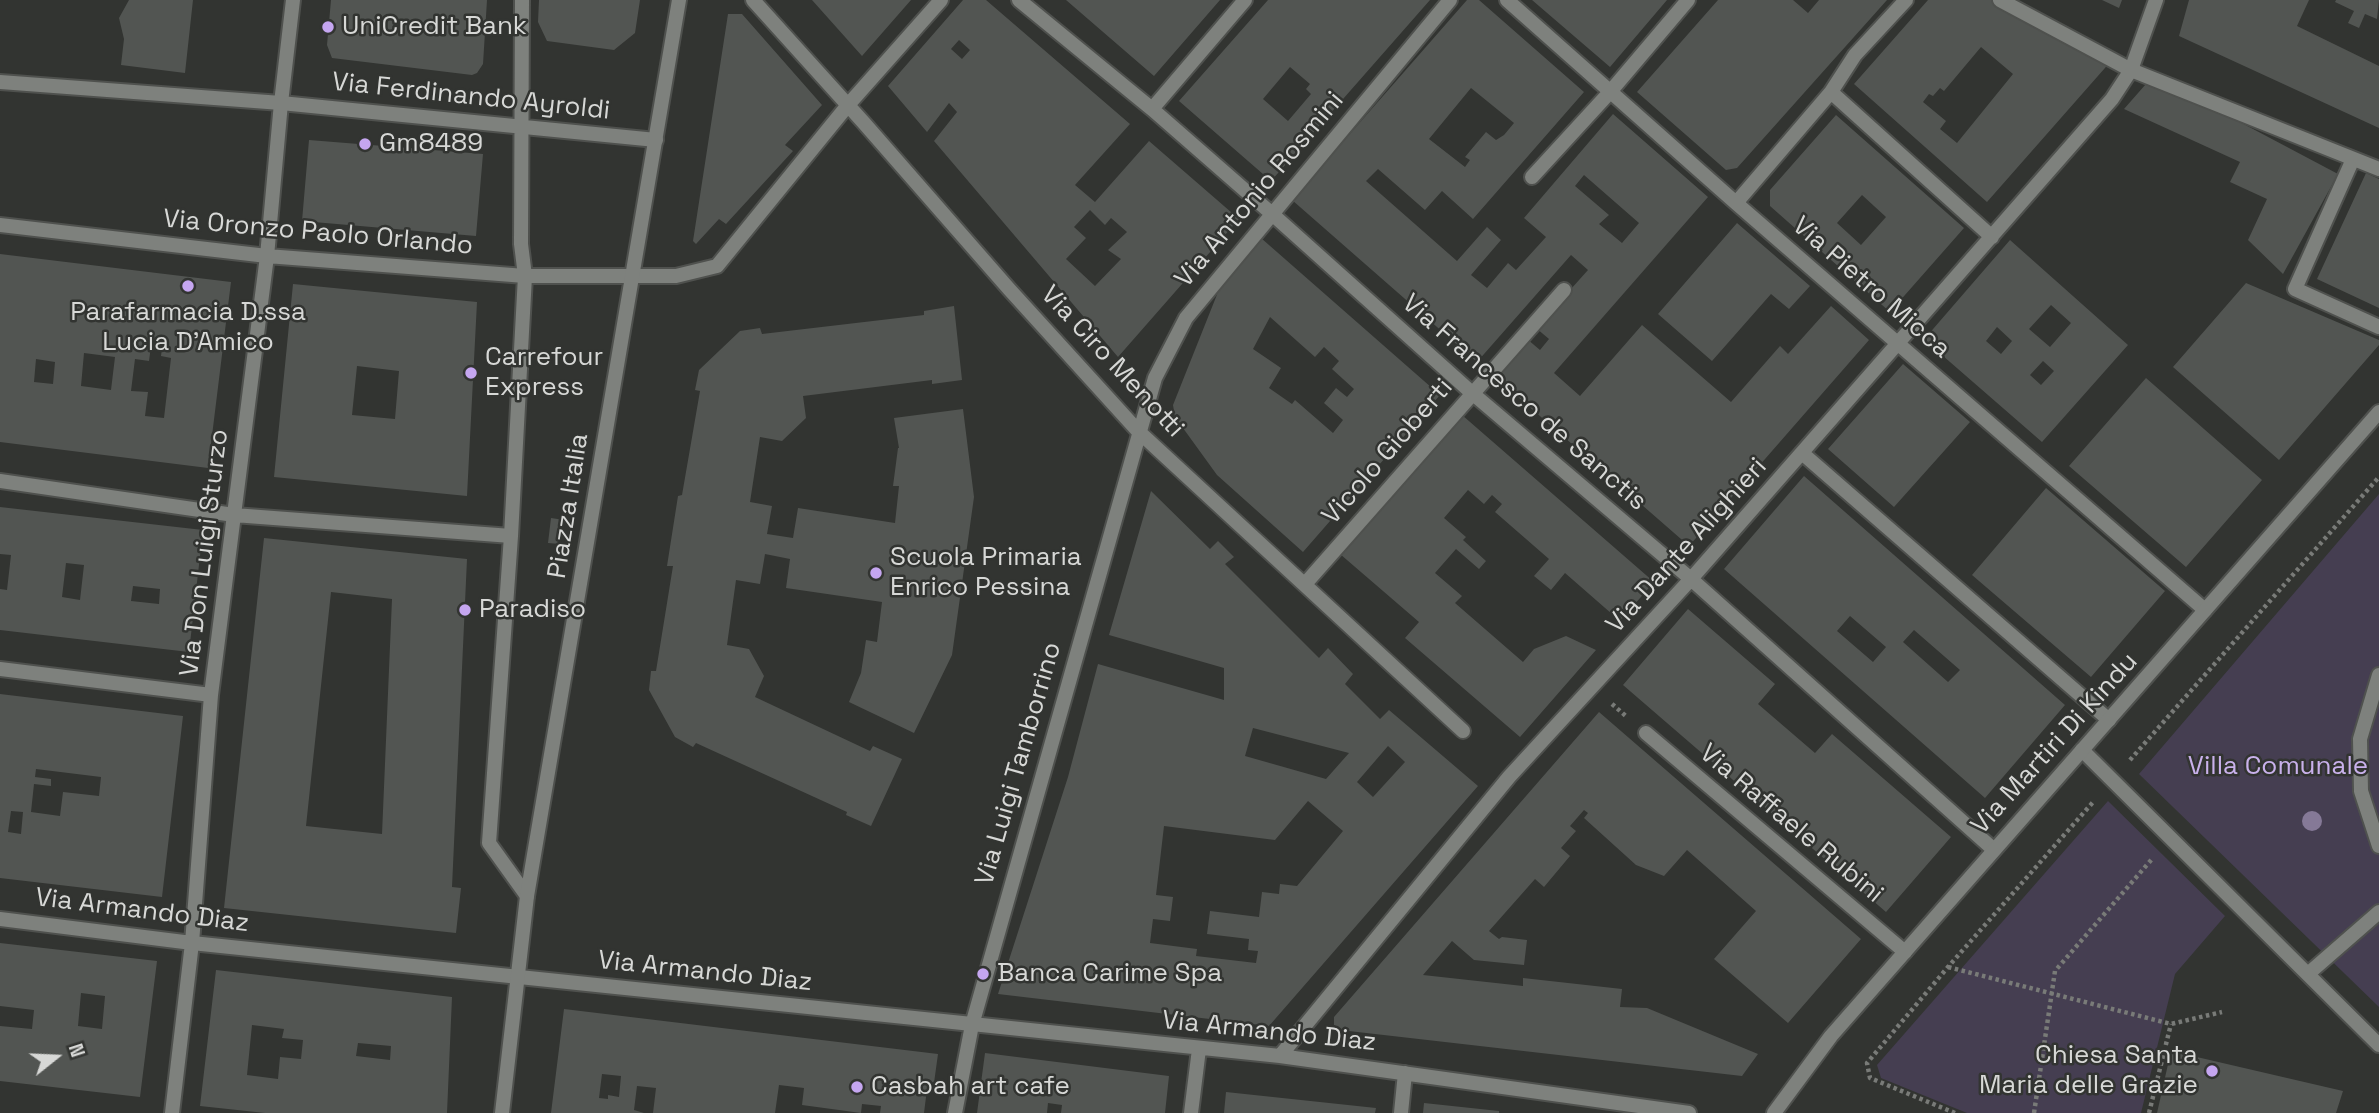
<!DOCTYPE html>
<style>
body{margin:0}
#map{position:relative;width:2379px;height:1113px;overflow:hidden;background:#323431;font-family:"Space Grotesk",sans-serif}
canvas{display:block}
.north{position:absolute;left:21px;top:1022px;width:70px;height:70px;-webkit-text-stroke:5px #323431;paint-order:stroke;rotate:72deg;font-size:19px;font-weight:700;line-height:28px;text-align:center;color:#d7d8d6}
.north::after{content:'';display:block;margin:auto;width:24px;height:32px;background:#d7d8d6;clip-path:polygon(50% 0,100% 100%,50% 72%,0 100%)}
</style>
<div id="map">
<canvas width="2379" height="1113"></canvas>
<div class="north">N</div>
</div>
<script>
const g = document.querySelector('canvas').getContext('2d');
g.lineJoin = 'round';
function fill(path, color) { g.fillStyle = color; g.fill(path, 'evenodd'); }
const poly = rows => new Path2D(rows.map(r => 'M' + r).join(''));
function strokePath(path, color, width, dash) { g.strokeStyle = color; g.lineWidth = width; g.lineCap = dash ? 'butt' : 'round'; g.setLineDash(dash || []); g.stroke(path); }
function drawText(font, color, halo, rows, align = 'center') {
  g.font = font + ' "Space Grotesk",sans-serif'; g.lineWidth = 5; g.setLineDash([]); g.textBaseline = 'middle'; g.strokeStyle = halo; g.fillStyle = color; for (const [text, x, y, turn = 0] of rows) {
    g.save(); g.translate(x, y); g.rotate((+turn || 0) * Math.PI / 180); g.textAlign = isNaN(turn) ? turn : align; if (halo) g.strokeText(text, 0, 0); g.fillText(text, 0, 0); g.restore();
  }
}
fill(poly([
 [2379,494,2379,1007,2139,774],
 [2108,801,2225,916,2175,974,2141,1113,1967,1113,1881,1078,1877,1065]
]), '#453e51');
fill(poly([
 [129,0,193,0,185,73,121,65,124,39,119,18],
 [331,0,487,0,483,64,477,73,472,75,332,58,327,45],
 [539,0,640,0,635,33,614,50,547,41,538,22],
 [812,0,911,0,862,56],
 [963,0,986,0,1130,124,1075,185,1095,202,1149,141,1239,219,1118,357,934,141,957,112,949,103,927,132,888,86],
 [959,40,970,50,962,59,951,49],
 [1090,210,1105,225,1111,218,1127,232,1108,250,1121,259,1095,286,1066,259,1086,238,1074,227],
 [1066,0,1220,0,1154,76],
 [1268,0,1430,0,1271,181,1179,101],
 [1290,67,1310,84,1306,89,1311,94,1288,121,1263,99],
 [1467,0,1479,0,1584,92,1473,219,1442,191,1425,210,1378,169,1366,181,1457,261,1487,227,1501,240,1471,275,1487,288,1508,263,1516,270,1546,237,1524,218,1613,114,1708,197,1554,373,1580,396,1642,325,1731,402,1780,346,1788,354,1831,306,1869,340,1689,546,1494,376,1527,339,1540,350,1549,339,1536,328,1588,270,1571,255,1477,362,1292,200],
 [1471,88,1514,123,1504,135,1496,140,1486,132,1465,157,1470,160,1465,167,1429,139],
 [1584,175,1639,223,1622,243,1599,224,1609,215,1575,186],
 [1532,0,1667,0,1610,67],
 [1718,0,1793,0,1808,13,1819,0,1887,0,1737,168,1726,170,1637,92],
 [1928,0,1992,0,2112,60,1987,202,1854,84],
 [1981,47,2013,74,1957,143,1940,129,1946,121,1923,102,1929,94,1933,96,1940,88,1944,91],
 [2102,0,2122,0,2119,8],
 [2189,0,2309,0,2297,26,2379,66,2379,128,2179,36],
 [2336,0,2379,0,2377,19,2365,14,2359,28,2348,23,2354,11,2335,2],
 [728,14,742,14,822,105,785,145,793,151,726,224,719,219,696,244,693,241],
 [2153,76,2338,174,2283,274,2248,240,2267,199,2230,182,2240,162,2124,109],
 [1836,115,1964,228,1890,312,1770,206,1770,190],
 [1862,195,1886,217,1861,245,1837,223],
 [309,140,483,154,476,236,302,221],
 [2366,173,2379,179,2379,308,2317,279],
 [1737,223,1810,286,1789,309,1771,294,1712,361,1658,314],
 [1261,238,1440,395,1303,552,1217,475,1175,417,1173,405,1222,282],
 [1270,317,1315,357,1324,347,1339,361,1332,369,1354,389,1347,397,1336,388,1324,403,1343,420,1333,433,1295,400,1292,404,1269,388,1281,368,1253,349],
 [2010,240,2128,345,2042,442,1927,342,1927,336],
 [2051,305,2071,323,2050,347,2029,329],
 [1997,327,2012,341,2001,354,1986,341],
 [2043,361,2054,371,2041,385,2030,375],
 [0,254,231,282,208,468,0,442],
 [151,346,162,348,161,356,171,358,164,418,145,416,148,392,131,391,135,359,149,361],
 [84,353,115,357,111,390,81,386],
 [36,359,55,362,53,384,34,382],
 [2246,283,2379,340,2379,345,2279,460,2173,367],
 [293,284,477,302,467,496,274,477],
 [357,366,399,371,395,419,352,415],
 [954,306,962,380,932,384,932,380,803,396,806,418,782,441,760,437,750,502,772,506,767,534,793,538,798,508,895,523,899,486,893,486,898,448,899,448,894,418,963,409,974,497,952,655,914,733,849,702,861,673,866,640,877,642,882,602,786,588,790,559,765,554,760,584,736,580,727,645,749,649,764,676,755,697,870,751,873,746,902,759,871,826,846,815,847,812,696,743,693,747,675,737,649,690,651,671,656,671,673,566,667,566,678,496,682,495,700,391,695,390,699,370,740,331,760,328,762,334,924,315,924,311],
 [1903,364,1970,422,1894,507,1828,449],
 [2146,378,2262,480,2186,567,2069,466],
 [1462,415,1654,582,1620,621,1565,573,1551,590,1534,576,1549,559,1495,512,1502,504,1492,495,1484,504,1468,490,1444,518,1466,537,1463,540,1486,561,1479,569,1456,549,1435,573,1462,596,1455,603,1523,662,1534,649,1566,636,1596,650,1520,737,1405,638,1419,622,1340,554],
 [1804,476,2065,705,1985,798,1724,569],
 [1850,616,1886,647,1873,662,1837,631],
 [1914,630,1960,670,1948,682,1903,642],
 [2046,488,2165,591,2091,677,1972,575],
 [1151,491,1210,549,1218,541,1234,557,1225,564,1319,658,1328,648,1353,674,1345,684,1380,719,1389,710,1478,786,1269,1026,998,994,1068,777,1098,664,1224,700,1224,668,1109,635],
 [1253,728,1349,753,1326,779,1245,756],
 [1388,746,1405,762,1373,797,1357,782],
 [1308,801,1343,831,1297,886,1280,884,1279,894,1262,892,1259,917,1210,911,1207,934,1249,939,1248,950,1258,951,1256,963,1196,956,1197,949,1150,943,1153,919,1170,921,1173,897,1156,895,1164,826,1275,840],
 [0,507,203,530,189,652,0,630,0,589,7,590,11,555,0,554],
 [66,563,84,565,80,600,62,597],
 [133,586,160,589,159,604,131,601],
 [551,518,564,520,560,544,548,543],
 [264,538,467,559,452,887,461,888,456,933,224,908],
 [331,592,392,599,382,834,306,826],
 [1688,609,1775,684,1758,704,1815,753,1832,734,1951,837,1886,912,1623,685],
 [0,694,183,716,162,897,0,878],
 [36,769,101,777,99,796,63,792,60,816,31,812,34,784,51,786,51,779,35,777],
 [11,811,23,812,21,834,8,832],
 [1599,712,1861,939,1788,1023,1714,959,1756,911,1687,850,1664,876,1636,865,1584,818,1588,813,1584,810,1570,826,1576,831,1561,848,1570,856,1544,887,1535,879,1489,931,1499,939,1502,937,1527,940,1524,965,1474,960,1452,941,1423,975,1523,986,1523,978,1622,989,1620,1007,1647,1008,1758,1054,1742,1076,1340,1030,1334,1025,1334,1017],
 [0,943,157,961,140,1097,0,1081,0,1026,32,1029,34,1010,0,1006],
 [81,993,105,996,102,1029,78,1026],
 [216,970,452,997,447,1113,265,1113,200,1106],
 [252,1025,284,1029,282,1038,303,1040,301,1059,280,1057,278,1079,247,1075],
 [358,1043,391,1046,390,1060,356,1056],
 [564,1009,938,1054,934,1083,928,1081,924,1113,880,1113,881,1106,862,1104,861,1113,802,1105,804,1088,779,1085,775,1113,653,1113,656,1088,637,1086,634,1110,644,1113,551,1113],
 [602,1074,621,1076,619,1097,608,1095,608,1099,599,1098],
 [2171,1051,2343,1091,2336,1113,2157,1113],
 [985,1053,1169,1076,1165,1113,1061,1113,1062,1105,1048,1103,1047,1113,977,1113],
 [1226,1092,1376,1108,1375,1113,1224,1113],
 [1424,1103,1499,1111,1499,1113,1423,1113]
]), '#525552');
const pedestrian = poly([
 [2379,675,2360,739,2361,791,2379,846],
 [2309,973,2379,912]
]);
const minor = poly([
 [522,0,521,244,525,276,511,536,489,843,527,896],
 [753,0,864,123,1009,289,1138,431,1463,731],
 [1019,0,1152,109,1271,213,1472,393,1691,579,1993,849],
 [1507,0,1736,203,2205,610],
 [2000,0,2131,70,2379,169],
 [0,82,281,103,656,140],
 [1831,92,1855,55,1906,0],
 [1152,109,1245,0],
 [2353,159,2295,289,2379,327],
 [1532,177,1610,92,1688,0],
 [1736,203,1831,92,1992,237],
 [0,225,267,256,525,276,676,276,717,266,848,105,941,0],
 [1802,453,2109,720],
 [0,481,234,515,511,536],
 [1305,584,1564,290],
 [0,669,211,695],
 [1646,733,1905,952],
 [2082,750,2379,1045],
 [0,919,192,943,1280,1056,1689,1113],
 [1280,1056,1509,777,1691,579,2112,99,2131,70,2156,0],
 [172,1113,192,943,211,695,267,256,281,103,293,0],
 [955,1113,972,1025,1155,378,1186,318,1450,0],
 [1191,1113,1199,1049],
 [1401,1113,1405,1073]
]);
const tertiary = poly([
 [502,1113,527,896,679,0],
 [1774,1113,1831,1036,2379,412]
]);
strokePath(pedestrian, '#4f514e', 18);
strokePath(minor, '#4f514e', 18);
strokePath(tertiary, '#4f514e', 18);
strokePath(poly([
 [1612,704,1627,717],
 [2130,760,2379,477],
 [1948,967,2171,1024,2222,1012],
 [1955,1113,1870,1078,1867,1063,1948,967,2094,801],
 [2034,1113,2055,971,2152,859],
 [2149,1113,2171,1024]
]), '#797b78', 4.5, [3.5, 3.5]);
strokePath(pedestrian, '#7e817d', 14);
strokePath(minor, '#7e817d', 14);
strokePath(tertiary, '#7e817d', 14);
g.fillStyle = '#857997';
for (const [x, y] of [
 [2312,821]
]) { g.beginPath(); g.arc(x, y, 10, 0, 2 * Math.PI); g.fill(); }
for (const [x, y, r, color] of [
 [328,27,7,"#c5a6f0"],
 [365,144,7,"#c5a6f0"],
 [188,286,7,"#c5a6f0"],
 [471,373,7,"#c5a6f0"],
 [876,573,7,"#c5a6f0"],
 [465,610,7,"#c5a6f0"],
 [983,974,7,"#c5a6f0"],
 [2212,1071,7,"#c5a6f0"],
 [857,1087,7,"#c5a6f0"]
]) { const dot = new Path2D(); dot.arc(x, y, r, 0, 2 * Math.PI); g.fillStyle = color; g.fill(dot); strokePath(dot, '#323431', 2.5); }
drawText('26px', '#d7d8d6', '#323431', [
 ["UniCredit Bank",342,27],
 ["Gm8489",379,144],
 ["Parafarmacia D.ssa",188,313,"center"],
 ["Lucia D'Amico",188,343,"center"],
 ["Carrefour",485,358],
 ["Express",485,388],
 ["Scuola Primaria",890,558],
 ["Enrico Pessina",890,588],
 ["Paradiso",479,610],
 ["Banca Carime Spa",997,974],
 ["Chiesa Santa",2198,1056,"right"],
 ["Maria delle Grazie",2198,1086,"right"],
 ["Casbah art cafe",871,1087]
], 'left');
drawText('26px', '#d7d8d6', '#323431', [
 ["Via Ferdinando Ayroldi",471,97,6],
 ["Via Antonio Rosmini",1260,190,-50],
 ["Via Oronzo Paolo Orlando",318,233,5],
 ["Via Pietro Micca",1871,288,41],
 ["Via Ciro Menotti",1112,362,47],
 ["Via Francesco de Sanctis",1524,403,41],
 ["Vicolo Gioberti",1388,452,-49],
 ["Piazza Italia",569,506,-81],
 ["Via Dante Alighieri",1687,546,-48],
 ["Via Don Luigi Sturzo",205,553,-83],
 ["Via Martiri Di Kindu",2055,744,-48],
 ["Via Luigi Tamborrino",1019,764,-74],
 ["Via Raffaele Rubini",1791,824,40],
 ["Via Armando Diaz",142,911,7],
 ["Via Armando Diaz",705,972,6],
 ["Via Armando Diaz",1269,1032,6]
]);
drawText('26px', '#c9b1eb', '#323431', [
 ["Villa Comunale",2278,767]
]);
</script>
